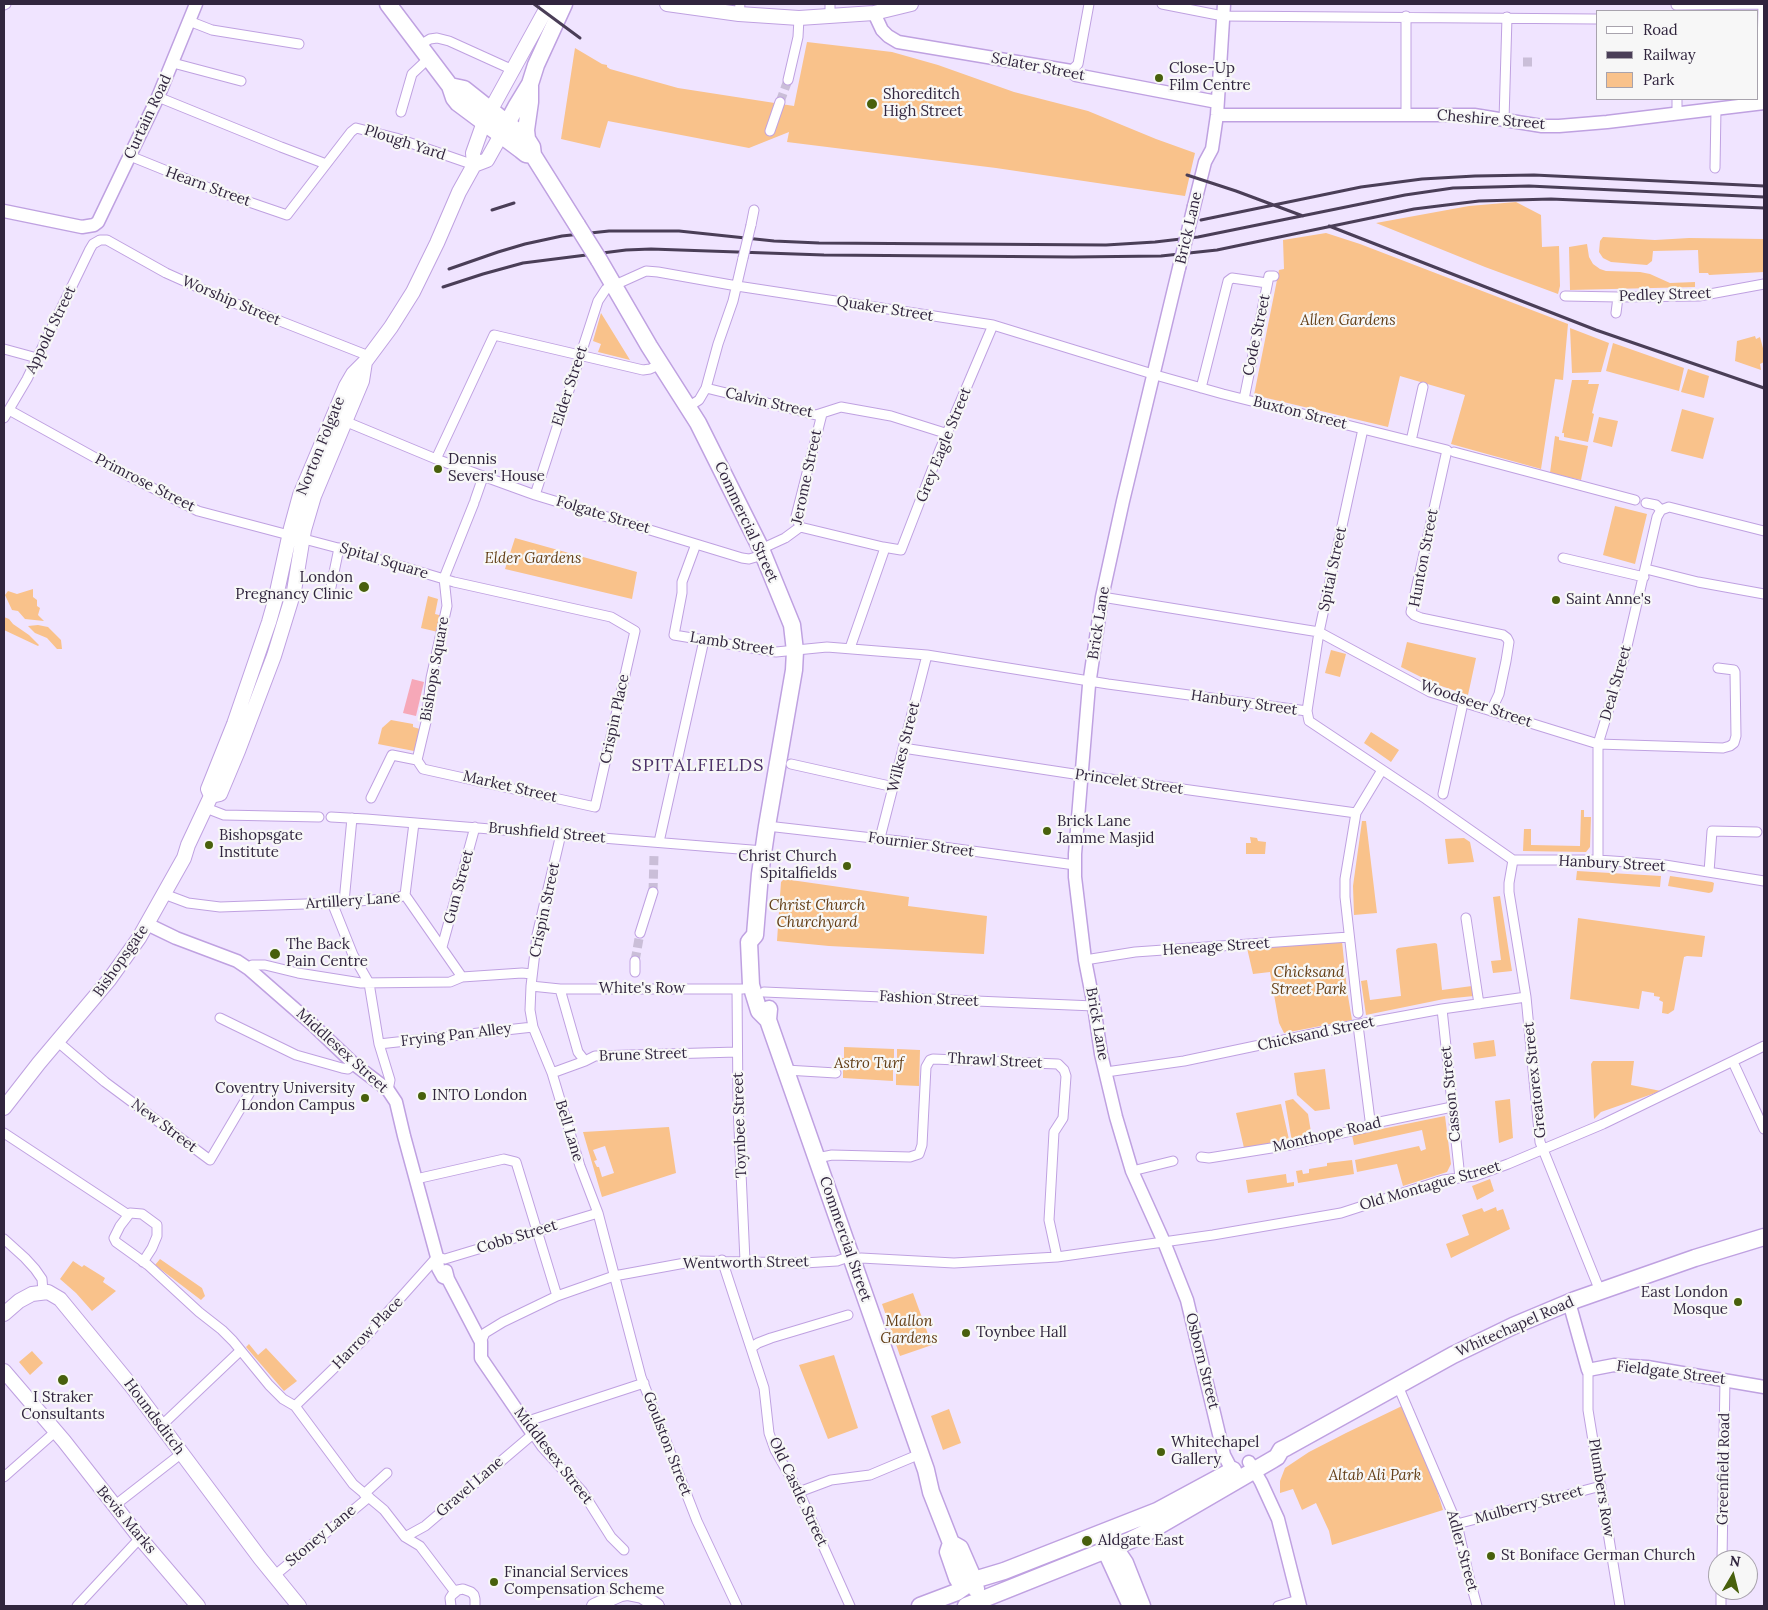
<!DOCTYPE html>
<style>
body{margin:0}
#map{position:relative;width:1768px;height:1610px;overflow:hidden;background:#f0e4ff;font-family:Lora,serif}
canvas{display:block}
.frame{position:absolute;inset:0;border:5px solid #31253e;pointer-events:none}
.legend{position:absolute;left:1596px;top:10px;width:162px;height:90px;box-sizing:border-box;background:#f7f7f7;border:1px solid #a8a3ad;margin:0;padding:6px 9px;list-style:none;font-size:15px;color:#31253e}
.legend li{display:flex;align-items:center;gap:10px;height:25px}
.legend b{width:25px;border:1px solid #a8a3ad}
.north{position:absolute;left:1708px;top:1550px;width:50px;height:50px;box-sizing:border-box;background:#f7f7f7;border:1px solid #a8a3ad;border-radius:50%;rotate:8deg;font-size:14px;font-weight:700;line-height:20px;text-align:center;color:#31253e}
.north::after{content:'';display:block;margin:auto;width:18px;height:22px;background:#48600c;clip-path:polygon(50% 0,100% 100%,50% 72%,0 100%)}
</style>
<div id="map">
<canvas width="1768" height="1610"></canvas>
<div class="frame"></div>
<ul class="legend">
<li><b style="height:6px;background:#fff"></b>Road</li>
<li><b style="height:6px;background:#4a3e57"></b>Railway</li>
<li><b style="height:14px;background:#f9c28b"></b>Park</li>
</ul>
<div class="north">N</div>
</div>
<script>
const g = document.querySelector('canvas').getContext('2d');
g.lineJoin = 'round';
function fill(path, color) { g.fillStyle = color; g.fill(path, 'evenodd'); }
const poly = rows => new Path2D(rows.map(r => 'M' + r).join(''));
function strokePath(path, color, width, dash) { g.strokeStyle = color; g.lineWidth = width; g.lineCap = dash ? 'butt' : 'round'; g.setLineDash(dash || []); g.stroke(path); }
function drawText(font, color, halo, rows, align = 'center') {
  g.font = font + ' Lora,serif'; g.lineWidth = 4.5; g.setLineDash([]); g.textBaseline = 'middle'; g.strokeStyle = halo; g.fillStyle = color; for (const [text, x, y, turn = 0] of rows) {
    g.save(); g.translate(x, y); g.rotate((+turn || 0) * Math.PI / 180); g.textAlign = isNaN(turn) ? turn : align; if (halo) g.strokeText(text, 0, 0); g.fillText(text, 0, 0); g.restore();
  }
}
fill(poly([
 [807,42,892,52,938,65,1014,92,1088,111,1156,139,1195,153,1185,196,996,168,787,142,789,132,749,148,608,121,600,148,561,139,575,48,602,64,607,65,607,67,610,69,678,88,794,106],
 [1516,202,1541,215,1542,247,1559,246,1560,286,1558,294,1485,267,1376,223,1469,206],
 [1326,233,1360,244,1568,324,1563,380,1555,379,1541,469,1451,444,1465,395,1400,376,1388,427,1254,395,1279,270,1284,269,1283,240],
 [1603,237,1655,240,1689,238,1764,239,1764,272,1709,275,1708,273,1699,273,1698,250,1653,251,1652,261,1647,265,1611,262,1603,258,1599,252,1600,241],
 [1587,244,1589,257,1593,264,1600,269,1606,271,1640,272,1650,274,1670,283,1695,282,1695,287,1570,290,1569,247],
 [601,313,630,360,598,352,601,344,593,341],
 [1570,328,1609,343,1601,372,1572,373],
 [1755,336,1756,339,1760,337,1764,352,1764,362,1760,364,1761,370,1735,361,1737,341],
 [1613,343,1684,368,1679,391,1606,371],
 [1688,369,1709,376,1704,398,1681,392],
 [1572,380,1589,380,1588,384,1599,384,1592,413,1594,414,1588,442,1564,437,1564,433,1562,433],
 [1682,409,1714,418,1703,459,1671,451],
 [1599,417,1618,421,1612,447,1593,442],
 [1555,436,1559,437,1559,440,1588,446,1581,480,1550,473],
 [1615,506,1647,514,1635,564,1603,555],
 [515,538,637,572,632,599,505,569],
 [33,589,33,597,37,600,37,606,40,608,38,615,44,621,25,619,18,611,12,610,5,595,8,591,17,594],
 [428,596,438,599,435,614,443,616,438,632,421,628],
 [4,617,9,619,13,624,29,635,39,645,38,646,4,630],
 [38,625,48,627,61,640,62,649,57,649,47,638,35,633,28,626],
 [1407,642,1476,658,1468,695,1435,684,1401,667],
 [1331,650,1346,654,1340,677,1325,673],
 [391,720,413,724,413,727,420,729,414,751,378,744,382,728],
 [1371,732,1399,750,1391,762,1364,743],
 [1581,810,1584,810,1584,817,1591,817,1590,847,1586,852,1523,851,1524,829,1531,829,1531,845,1580,846],
 [1362,821,1366,821,1377,913,1354,915,1353,886],
 [1250,837,1257,838,1258,841,1266,842,1265,854,1246,854,1246,843,1251,843],
 [1464,838,1470,842,1474,862,1448,864,1445,839],
 [1577,871,1661,876,1660,887,1576,880],
 [1670,876,1712,882,1714,883,1713,890,1712,892,1709,893,1668,886],
 [784,879,909,897,908,906,987,916,984,954,829,946,777,941,781,882],
 [1500,896,1512,971,1493,973,1491,961,1501,960,1493,897],
 [1578,918,1705,936,1702,957,1687,956,1684,957,1674,1010,1668,1014,1662,1013,1663,1002,1659,1000,1660,997,1654,996,1654,993,1642,991,1639,1009,1570,999],
 [1342,941,1347,990,1352,1020,1284,1033,1279,1023,1270,972,1253,974,1247,948],
 [1435,943,1437,944,1442,990,1472,986,1474,996,1444,999,1366,1015,1361,981,1367,980,1370,1000,1401,996,1396,950,1398,948],
 [1494,1040,1496,1056,1475,1059,1473,1043],
 [844,1047,894,1049,894,1060,897,1060,897,1049,920,1050,919,1086,896,1085,896,1069,893,1069,893,1081,843,1078,843,1067,841,1066,841,1058,844,1058],
 [1593,1061,1634,1061,1631,1085,1661,1091,1601,1112,1594,1119,1591,1064],
 [1325,1069,1330,1109,1315,1111,1297,1095,1294,1073],
 [1293,1099,1308,1114,1312,1138,1292,1142,1285,1101],
 [1510,1099,1513,1138,1499,1143,1495,1101],
 [1281,1104,1290,1144,1244,1148,1236,1113],
 [1445,1116,1451,1164,1447,1172,1403,1186,1397,1164,1357,1172,1355,1160,1419,1146,1421,1151,1426,1149,1422,1130,1354,1145,1352,1135],
 [669,1127,676,1173,602,1197,583,1132],
 [605,1146,614,1173,602,1177,599,1167,597,1167,594,1161,597,1160,593,1150],
 [1352,1160,1354,1174,1298,1183,1296,1171,1302,1170,1303,1174,1309,1173,1309,1169,1327,1166,1327,1163],
 [1286,1174,1287,1183,1294,1182,1294,1186,1248,1193,1246,1180],
 [1490,1179,1494,1191,1477,1200,1472,1186],
 [1496,1207,1497,1211,1503,1209,1510,1229,1451,1258,1446,1244,1469,1235,1462,1215,1482,1208,1484,1212],
 [160,1259,202,1288,205,1296,201,1300,155,1265],
 [73,1261,82,1267,84,1265,105,1278,103,1282,116,1291,92,1311,76,1293,60,1279],
 [913,1293,932,1345,900,1356,882,1304],
 [249,1344,258,1355,266,1348,297,1381,284,1391,246,1347],
 [32,1351,43,1363,30,1375,19,1362],
 [834,1355,858,1428,828,1439,799,1365],
 [1402,1406,1438,1488,1437,1490,1443,1510,1332,1545,1329,1531,1316,1503,1302,1510,1293,1489,1280,1493,1280,1481,1285,1468,1309,1452,1346,1433],
 [949,1409,961,1443,943,1450,931,1416]
]), '#f9c28b');
fill(poly([
 [412,679,424,682,416,716,403,713]
]), '#f6a8b8');
strokePath(poly([
 [1523,62,1536,62],
 [780,102,788,80],
 [653,892,654,855],
 [635,961,640,933]
]), '#cabed8', 9, [9, 4.5]);
const street = poly([
 [830,4,830,17],
 [1162,4,1223,16,1596,19],
 [4,5,6,4],
 [1676,5,1761,4],
 [739,14,740,4],
 [189,21,212,30,299,44],
 [420,45,430,39,437,38,449,41,513,70],
 [173,63,241,81],
 [1071,71,1078,64,1089,4],
 [788,80,798,37,799,18],
 [158,97,281,147,326,164],
 [1677,99,1677,113],
 [1761,103,1763,4],
 [401,112,412,74,429,58],
 [1406,114,1406,16],
 [1504,120,1507,17],
 [770,131,780,102],
 [130,156,214,190,287,215,351,132,356,128,396,138,474,165],
 [1715,168,1716,109],
 [751,225,754,210],
 [1565,296,1618,297,1699,296,1764,284],
 [1616,313,1618,297],
 [4,349,37,358],
 [706,388,816,415,841,407,891,416,948,434],
 [1201,388,1228,281,1232,278,1267,283],
 [1244,399,1269,276,1274,276],
 [688,407,699,400,706,388,718,344,733,301,743,258],
 [9,410,121,472,198,511,357,553,454,582,611,617,635,631,595,807,423,769,417,760,392,755,371,798],
 [4,418,27,379,90,249,93,244,100,240,107,240,166,273,224,299,369,356],
 [342,420,436,459,535,495,742,558,749,559,763,555],
 [1363,429,1319,632,1307,711,1309,721,1426,799,1513,860,1598,860,1627,862,1665,865,1764,881],
 [1411,441,1423,387],
 [1454,452,1635,500],
 [436,459,494,335,643,370,650,369,661,364],
 [535,495,598,301,606,289,646,271,658,272,737,286,993,325,1159,376,1223,394,1447,450,1411,612,1414,615,1421,618,1503,635,1507,638,1509,642,1506,661,1499,694,1491,711],
 [475,500,483,477],
 [1646,503,1656,505,1661,510],
 [1661,510,1669,507,1764,531],
 [800,527,883,547,901,550,939,452,993,325],
 [696,544,682,582,682,593,674,635,776,652,827,647,927,655,1108,684,1307,711],
 [761,549,785,538,800,527,796,516,822,414],
 [1563,558,1644,577],
 [1646,569,1698,582,1764,594],
 [330,592,339,548],
 [1102,597,1319,632,1430,692,1598,744,1723,748,1730,746,1734,743,1736,736,1735,672,1734,670,1718,668],
 [850,648,885,548],
 [903,748,1074,774,1356,813],
 [417,760,426,722,431,678,447,606,444,578,474,503],
 [791,764,894,787],
 [1443,794,1463,703],
 [206,808,224,815,319,817],
 [331,817,366,819,764,851],
 [767,826,899,841,1075,865],
 [561,834,537,935,531,986,530,1010,533,1027,552,1073,580,1166,598,1213,641,1377,697,1521,737,1606],
 [880,838,927,655],
 [659,842,704,640],
 [1513,860,1509,883,1509,892,1526,997,1540,1142,1600,1291],
 [1598,860,1598,744,1624,659,1657,517,1661,510],
 [1709,872,1712,831,1757,832],
 [164,894,188,903,220,907,333,903,397,898,405,895],
 [405,895,462,977,522,973,532,974],
 [405,895,414,823],
 [344,902,352,818],
 [333,903,333,905,353,955,369,983,379,1044,390,1080,388,1090],
 [1466,918,1479,1004],
 [640,933,653,892],
 [442,947,475,827],
 [1085,960,1135,952,1349,937],
 [249,969,252,965,265,965,298,973,361,983,450,982,462,977],
 [635,972,635,961],
 [531,986,560,989,743,989],
 [560,989,578,1052,585,1061],
 [737,989,738,1106,745,1261],
 [764,992,1094,1006],
 [1442,1009,1460,1178],
 [1358,1013,1345,897,1345,879,1356,813,1382,770],
 [220,1018,296,1055,342,1068,348,1069,354,1064],
 [1358,1025,1370,1120,1375,1123],
 [58,1042,105,1082,210,1160,249,1094],
 [379,1044,533,1027],
 [1733,1062,1764,1129],
 [786,1070,836,1073],
 [1106,1072,1184,1061,1355,1025,1442,1009,1526,997],
 [552,1073,585,1061,595,1056,737,1052],
 [4,1133,127,1214],
 [1201,1157,1209,1158,1290,1145,1369,1127,1375,1123,1452,1107],
 [817,1158,832,1155,910,1157,919,1154,922,1145,926,1067,930,1060,933,1059,1058,1064,1064,1070,1066,1076,1063,1118,1054,1132,1050,1203,1049,1220,1057,1257],
 [1132,1171,1173,1161],
 [416,1179,504,1159,516,1162,557,1296],
 [4,1239,25,1258,35,1269,42,1279,43,1292],
 [722,1260,764,1388,769,1433,775,1450,799,1492,850,1606],
 [852,1261,861,1258,954,1263,1057,1257,1213,1235,1341,1213,1443,1180,1475,1176,1508,1164,1603,1124,1764,1046],
 [143,1262,152,1248,157,1236,157,1225,142,1214,130,1213,120,1226,114,1238,116,1242,148,1265,199,1312,222,1330,233,1341,269,1385,283,1399,295,1406,353,1484,384,1510,405,1537,420,1546,455,1592],
 [481,1342,485,1333,503,1322,557,1296,614,1276,696,1261,804,1263,837,1261,851,1256],
 [751,1348,758,1343,771,1338,848,1315],
 [1588,1370,1588,1410,1620,1606],
 [1398,1386,1457,1524,1469,1577,1477,1606],
 [295,1406,362,1341,437,1257,445,1259,598,1213],
 [525,1422,644,1383],
 [161,1426,240,1351],
 [4,1477,55,1432],
 [799,1492,831,1480,870,1475,920,1454],
 [364,1494,387,1473],
 [114,1506,182,1453],
 [1457,1524,1601,1486],
 [405,1537,425,1526,533,1434,542,1447,582,1491,611,1537,624,1550],
 [1722,1560,1725,1379],
 [274,1576,369,1497],
 [77,1606,140,1538],
 [451,1606,450,1598,452,1595,458,1590,463,1589,471,1592,474,1595,475,1599,475,1606],
 [1278,1606,1298,1600],
 [1721,1606,1721,1590]
]);
const secondary = poly([
 [874,13,882,30,888,36,898,42,1071,71,1076,75,1217,102],
 [1217,115,1474,115,1542,126,1559,126,1607,122,1764,103],
 [1194,206,1205,162,1212,149,1217,115,1224,4],
 [4,211,82,227,94,225,98,222,158,97,196,4],
 [1179,268,1123,501,1102,597,1089,685,1075,854,1075,877,1085,960,1094,1006,1101,1054,1116,1117,1132,1171,1164,1242,1187,1300,1224,1455,1236,1478],
 [147,924,176,938,237,961,249,969,312,1024,354,1064,388,1090,396,1102,404,1136,437,1257,438,1268,443,1277,448,1279],
 [446,1271,448,1279,481,1342,481,1358,533,1434],
 [1569,1302,1588,1370,1614,1365,1647,1367,1764,1387],
 [1249,1462,1261,1482,1278,1519,1300,1606]
]);
const primary = poly([
 [667,4,739,14,799,18,874,13,911,4],
 [474,165,487,160,501,135],
 [211,796,220,794,238,751,274,656,294,591,304,530,314,496,362,381,365,362],
 [4,1108,39,1063,109,980,139,938,184,858,188,845,211,796,208,789,234,724,269,622,275,601,291,528,300,495,346,386,353,374,365,362,391,327,413,292,437,243,459,192,474,165,473,153,484,122,549,4],
 [4,1314,19,1301,32,1294,48,1292,60,1299,133,1388,260,1558,299,1606],
 [4,1371,64,1441,140,1538,198,1606],
 [594,1606,621,1594,627,1593,642,1596,657,1606]
]);
const highway = poly([
 [388,4,450,86,454,98,458,103,521,150,526,154,533,155],
 [450,86,464,89,527,139,532,147,533,155,577,225],
 [502,133,516,107,530,84,536,65,564,4],
 [527,139,526,130,530,102,530,86],
 [599,260,649,346,698,423,761,549,792,625,795,651,794,670,767,826,760,874,755,935,749,942,751,985,759,1011,768,1020],
 [769,1009,768,1020,926,1470,931,1492,951,1543,948,1552,957,1578,963,1588],
 [1109,1539,1125,1563,1142,1606],
 [951,1543,960,1548,974,1580,976,1589],
 [1104,1547,1130,1604],
 [920,1606,957,1592,974,1580,1004,1571,1157,1511,1233,1470],
 [966,1606,1131,1540,1155,1528,1272,1460,1277,1457,1281,1450,1287,1447,1453,1355,1513,1326,1575,1300,1695,1258,1764,1237]
]);
strokePath(street, '#bfa1e1', 11);
strokePath(secondary, '#bfa1e1', 15);
strokePath(primary, '#bfa1e1', 16);
strokePath(highway, '#bfa1e1', 19);
strokePath(street, '#fff', 9);
strokePath(secondary, '#fff', 12);
strokePath(primary, '#fff', 14);
strokePath(highway, '#fff', 16);
strokePath(poly([
 [534,4,580,38],
 [1187,175,1236,191,1303,216],
 [492,210,514,203],
 [1201,220,1361,187,1422,179,1475,176,1534,175,1764,186],
 [1329,226,1596,330,1764,388],
 [449,269,498,252,525,244,562,236,609,231,679,231,774,241,819,243,1106,245,1155,242,1198,237,1405,195,1453,188,1529,186,1764,197],
 [443,287,483,274,523,263,626,250,651,249,824,255,1073,257,1161,256,1217,250,1414,209,1479,201,1551,199,1764,208]
]), '#4a3e57', 3);
const streetBridge = poly([
 [743,258,751,225]
]);
const secondaryBridge = poly([
 [1179,268,1194,206]
]);
const highwayBridge = poly([
 [577,225,599,260]
]);
strokePath(streetBridge, '#bfa1e1', 11, []);
strokePath(secondaryBridge, '#bfa1e1', 15, []);
strokePath(highwayBridge, '#bfa1e1', 19, []);
strokePath(streetBridge, '#fff', 9);
strokePath(secondaryBridge, '#fff', 12);
strokePath(highwayBridge, '#fff', 16);
for (const [x, y, r, color] of [
 [1159,78,5,"#48600c"],
 [872,104,6,"#48600c"],
 [438,469,5,"#48600c"],
 [364,587,6,"#48600c"],
 [1556,600,5,"#48600c"],
 [1047,831,5,"#48600c"],
 [209,845,5,"#48600c"],
 [847,866,5,"#48600c"],
 [275,954,6,"#48600c"],
 [422,1096,5,"#48600c"],
 [365,1098,5,"#48600c"],
 [1738,1302,5,"#48600c"],
 [966,1333,5,"#48600c"],
 [63,1380,6,"#48600c"],
 [1161,1452,5,"#48600c"],
 [1087,1541,6,"#48600c"],
 [1491,1556,5,"#48600c"],
 [494,1582,5,"#48600c"]
]) { const dot = new Path2D(); dot.arc(x, y, r, 0, 2 * Math.PI); g.fillStyle = color; g.fill(dot); strokePath(dot, '#f7f7f7', 2); }
drawText('15px', '#31253e', '#f7f7f7', [
 ["Sclater Street",1038,67,11],
 ["Curtain Road",148,117,-65],
 ["Cheshire Street",1491,120,5],
 ["Plough Yard",405,143,18],
 ["Hearn Street",208,187,20],
 ["Brick Lane",1189,228,-77],
 ["Pedley Street",1665,295,-2],
 ["Worship Street",231,301,23],
 ["Quaker Street",885,309,9],
 ["Appold Street",51,330,-64],
 ["Code Street",1257,335,-78],
 ["Elder Street",570,386,-72],
 ["Calvin Street",769,403,13],
 ["Buxton Street",1300,413,14],
 ["Grey Eagle Street",944,445,-68],
 ["Norton Folgate",321,446,-68],
 ["Jerome Street",807,477,-78],
 ["Primrose Street",145,483,27],
 ["Folgate Street",603,515,17],
 ["Commercial Street",746,522,65],
 ["Hunton Street",1424,558,-79],
 ["Spital Square",384,561,17],
 ["Spital Street",1333,569,-78],
 ["Brick Lane",1099,623,-81],
 ["Lamb Street",732,644,9],
 ["Bishops Square",435,669,-80],
 ["Deal Street",1616,683,-74],
 ["Hanbury Street",1244,703,8],
 ["Woodseer Street",1476,704,19],
 ["Crispin Place",615,719,-78],
 ["Wilkes Street",904,747,-76],
 ["Princelet Street",1129,782,8],
 ["Market Street",510,787,13],
 ["Brushfield Street",547,833,5],
 ["Fournier Street",921,845,8],
 ["Hanbury Street",1612,864,3],
 ["Gun Street",459,887,-75],
 ["Artillery Lane",353,901,-4],
 ["Crispin Street",545,910,-78],
 ["Heneage Street",1216,947,-4],
 ["Bishopsgate",121,961,-55],
 ["White's Row",642,989],
 ["Fashion Street",929,999,3],
 ["Brick Lane",1097,1024,80],
 ["Chicksand Street",1316,1034,-12],
 ["Frying Pan Alley",456,1035,-7],
 ["Middlesex Street",342,1051,42],
 ["Brune Street",643,1055,-2],
 ["Thrawl Street",995,1061,3],
 ["Greatorex Street",1535,1080,-96],
 ["Casson Street",1451,1094,-96],
 ["Toynbee Street",740,1125,-92],
 ["New Street",164,1126,37],
 ["Bell Lane",569,1131,73],
 ["Monthope Road",1327,1135,-13],
 ["Old Montague Street",1430,1186,-16],
 ["Cobb Street",517,1237,-17],
 ["Commercial Street",845,1239,71],
 ["Wentworth Street",746,1263,-1],
 ["Whitechapel Road",1515,1327,-24],
 ["Harrow Place",368,1333,-46],
 ["Osborn Street",1202,1361,76],
 ["Fieldgate Street",1671,1373,7],
 ["Houndsditch",154,1417,53],
 ["Goulston Street",667,1444,69],
 ["Middlesex Street",553,1456,52],
 ["Greenfield Road",1724,1469,-89],
 ["Gravel Lane",470,1487,-41],
 ["Plumbers Row",1601,1488,81],
 ["Old Castle Street",798,1492,65],
 ["Mulberry Street",1529,1505,-15],
 ["Bevis Marks",126,1520,50],
 ["Stoney Lane",321,1536,-40],
 ["Adler Street",1462,1551,75]
]);
drawText('15px', '#31253e', '#f7f7f7', [
 ["Close-Up",1169,69],
 ["Film Centre",1169,86],
 ["Shoreditch",883,95],
 ["High Street",883,112],
 ["Dennis",448,460],
 ["Severs' House",448,477],
 ["London",353,578,"right"],
 ["Pregnancy Clinic",353,595,"right"],
 ["Saint Anne's",1566,600],
 ["Brick Lane",1057,822],
 ["Jamme Masjid",1057,839],
 ["Bishopsgate",219,836],
 ["Institute",219,853],
 ["Christ Church",837,857,"right"],
 ["Spitalfields",837,874,"right"],
 ["The Back",286,945],
 ["Pain Centre",286,962],
 ["Coventry University",355,1089,"right"],
 ["London Campus",355,1106,"right"],
 ["INTO London",432,1096],
 ["East London",1728,1293,"right"],
 ["Mosque",1728,1310,"right"],
 ["Toynbee Hall",976,1333],
 ["I Straker",63,1398,"center"],
 ["Consultants",63,1415,"center"],
 ["Whitechapel",1171,1443],
 ["Gallery",1171,1460],
 ["Aldgate East",1098,1541],
 ["St Boniface German Church",1501,1556],
 ["Financial Services",504,1573],
 ["Compensation Scheme",504,1590]
], 'left');
drawText('italic 15px', '#633e16', '#f7f7f7', [
 ["Allen Gardens",1348,321],
 ["Elder Gardens",533,559],
 ["Christ Church",817,906],
 ["Churchyard",817,923],
 ["Chicksand",1309,973],
 ["Street Park",1309,990],
 ["Astro Turf",869,1064],
 ["Mallon",909,1322],
 ["Gardens",909,1339],
 ["Altab Ali Park",1375,1476]
]);
g.letterSpacing = '1px';
drawText('18px', '#4c3168', '#f7f7f7', [
 ["SPITALFIELDS",698,766]
]);
g.letterSpacing = '0px';
</script>
